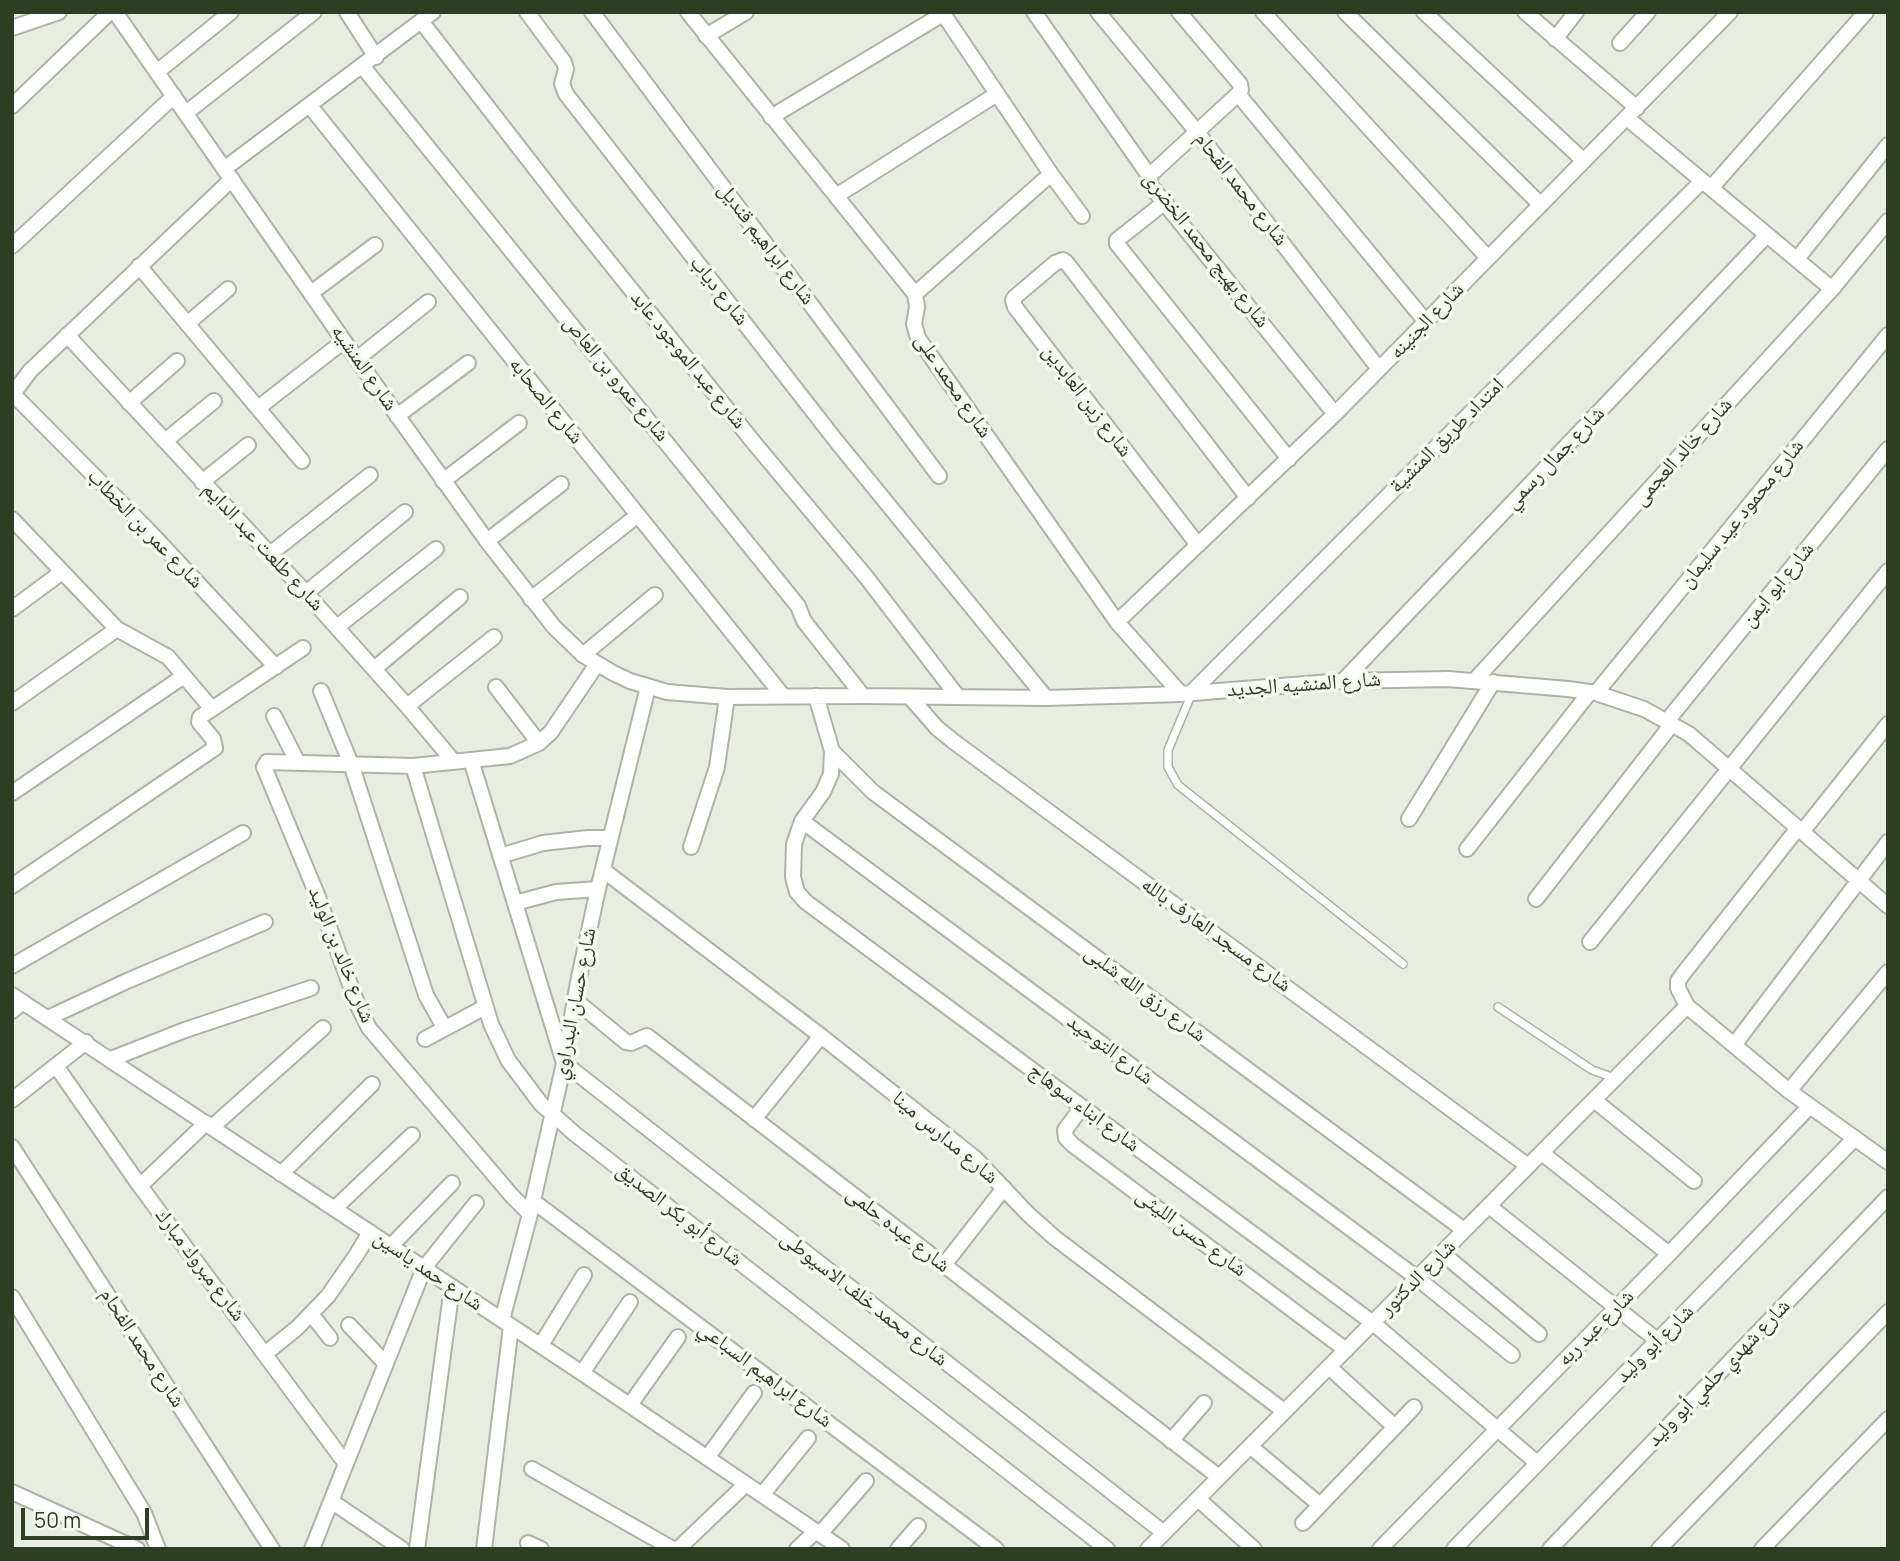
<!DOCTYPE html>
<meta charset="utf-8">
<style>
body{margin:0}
#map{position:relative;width:1900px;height:1561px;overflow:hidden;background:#e8ede2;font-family:Manrope,sans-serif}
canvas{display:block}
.frame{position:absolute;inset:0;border:14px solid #2d3e22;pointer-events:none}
.scale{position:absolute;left:21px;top:1508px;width:128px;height:32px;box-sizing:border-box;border:4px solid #2d3e22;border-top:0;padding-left:9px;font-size:21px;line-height:24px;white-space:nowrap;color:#2d3e22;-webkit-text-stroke:5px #f7f9f3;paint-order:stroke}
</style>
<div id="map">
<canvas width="1900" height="1561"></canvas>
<div class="frame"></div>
<div class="scale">50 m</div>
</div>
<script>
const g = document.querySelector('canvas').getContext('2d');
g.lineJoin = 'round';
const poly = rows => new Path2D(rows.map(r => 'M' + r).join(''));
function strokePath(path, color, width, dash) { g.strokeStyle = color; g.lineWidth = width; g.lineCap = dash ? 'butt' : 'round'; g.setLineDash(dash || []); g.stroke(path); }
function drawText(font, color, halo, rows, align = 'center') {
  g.font = font + ' Manrope,"Noto Naskh Arabic",sans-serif'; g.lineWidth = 7; g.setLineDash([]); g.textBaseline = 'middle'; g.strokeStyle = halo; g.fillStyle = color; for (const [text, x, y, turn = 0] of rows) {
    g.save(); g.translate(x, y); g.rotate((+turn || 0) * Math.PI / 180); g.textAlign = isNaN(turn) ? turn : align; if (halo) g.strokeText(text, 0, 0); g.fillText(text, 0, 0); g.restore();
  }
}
const service = poly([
 [1192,693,1168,750,1168,767,1178,785,1403,964],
 [1498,1007,1592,1070,1615,1078]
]);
const minor = poly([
 [115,12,344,341,487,541,554,627,583,655,613,673,630,681,667,692,727,697,863,696,1046,698,1181,694,1343,681,1448,679,1568,689,1596,693,1644,709,1689,734,1888,906],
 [347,12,376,57],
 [527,12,564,62,566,69,562,84,566,94,837,442,1046,698],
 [592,12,939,476],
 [688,12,915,294,917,307,914,324,918,338,1117,622,1181,694],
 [942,12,1051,174,1082,216],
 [1034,12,1150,177,1150,185,1335,414],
 [1098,12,1197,132,1379,369],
 [1179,12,1240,84,1241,90,1238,94],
 [1263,12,1488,258],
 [1345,12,1540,204],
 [1424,12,1584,161],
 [1525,12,1637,108],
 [421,21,569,212,755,444,867,578,958,697],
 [12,28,59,12],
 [706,36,746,12],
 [1555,39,1576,12],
 [1620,43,1648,12],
 [363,67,798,606,804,621,863,696],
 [157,72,231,12],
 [1238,94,1426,322],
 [12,106,110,12],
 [310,106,783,696],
 [186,113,314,12],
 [771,117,943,14],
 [1627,118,1832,289],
 [224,169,433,12],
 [1149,176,1238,94],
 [1711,188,1866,12],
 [836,196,997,94],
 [1165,202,1117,240,1117,244,1289,459],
 [12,246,174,96],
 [1797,259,1888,145],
 [139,266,302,461],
 [311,293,375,245],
 [915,294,1051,174],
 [187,324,228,289],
 [67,335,306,593,407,706,454,762],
 [357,359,428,302],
 [13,394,148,530,276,667],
 [12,395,30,371,232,179],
 [129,403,177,361],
 [258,408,344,341],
 [397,416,468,363],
 [165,441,214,401],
 [443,481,519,423],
 [202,482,248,445],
 [12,519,117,629,168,657,212,709],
 [487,541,561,484],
 [1198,545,1015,307,1013,300,1015,297,1055,263,1063,260,1066,262,1248,498],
 [270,554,370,475],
 [306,593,405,512],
 [531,599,638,515],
 [12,609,62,572],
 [1117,622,1335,414,1730,12],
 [337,627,436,549],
 [583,655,655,595],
 [374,669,460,597],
 [1475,680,1832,289,1888,221],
 [1343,681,1767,235],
 [496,687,539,743],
 [321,691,351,764,426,995,444,1027],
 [1192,692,1702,181],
 [1596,693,1888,335],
 [816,696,832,751,831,774,823,792,802,821,794,844,793,877,797,892,806,902,1373,1323,1536,1462],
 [910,697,937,728,953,741,1528,1166],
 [12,703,117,629],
 [407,706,494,637],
 [274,716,298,763],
 [1667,721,1888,449],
 [832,751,873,792,1464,1230],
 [471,760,564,1063,1164,1533],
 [413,766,491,1024,508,1060,541,1104,575,1134,1107,1549],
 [12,793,184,676],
 [1409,819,1493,682],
 [802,821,1417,1278,1512,1355],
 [1798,828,1683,974,1678,981,1678,988,1687,1006,1789,1091,1888,1162],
 [1802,832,1888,724],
 [691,847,717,767,727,697],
 [1467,849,1590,692],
 [500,856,543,843,588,838,610,838],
 [603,870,821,1036,975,1158,1028,1214,1055,1238,1284,1411],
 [12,886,215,748,213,739,199,722,200,717,303,648],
 [1536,899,1672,724],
 [515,903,556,892,598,889],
 [1590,942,1888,571],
 [12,966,243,833],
 [12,995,582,1373,842,1549],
 [575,1000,626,1042,631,1043,647,1036,1219,1477],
 [12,1011,23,1002],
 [48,1018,127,981,265,922],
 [425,1039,485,1007],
 [1734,1045,1888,842],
 [111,1059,185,1030,311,988],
 [56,1066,140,1186,346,1464],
 [1789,1091,1888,972],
 [12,1100,86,1042],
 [1594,1100,1694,1181],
 [1082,1107,1065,1130,1066,1138,1073,1145,1346,1350],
 [754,1119,821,1036],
 [212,1127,323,1028],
 [12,1147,272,1549],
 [1542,1153,1669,1254],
 [281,1174,372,1084],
 [140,1186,206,1123],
 [533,1201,996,1549],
 [1489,1206,1658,1341],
 [334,1209,412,1135],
 [530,1214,512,1196,369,1028,358,1006,318,897,264,767,267,762,413,766,510,756,539,743,551,732,597,664],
 [391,1246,452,1183],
 [1442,1253,1539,1334],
 [944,1265,1004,1188],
 [12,1297,144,1513,158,1549],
 [311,1314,330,1338],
 [502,1320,530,1214,564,1063,578,982,598,889,648,687],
 [349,1325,386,1364],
 [541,1345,584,1275],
 [266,1353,297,1328,328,1296,357,1254,370,1232],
 [1329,1367,1395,1427],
 [582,1373,630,1302],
 [630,1405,678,1337],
 [1171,1441,1204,1403],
 [1250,1446,1320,1505],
 [707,1458,754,1393],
 [532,1469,673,1549],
 [12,1492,137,1549],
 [762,1495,808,1438],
 [1198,1499,1254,1549],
 [331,1501,402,1549],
 [1303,1523,1414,1407],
 [820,1534,866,1481],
 [528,1543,541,1549],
 [312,1549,424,1268,476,1203],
 [417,1549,452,1287],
 [484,1549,511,1326],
 [678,1549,746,1484],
 [797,1549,816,1531],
 [898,1549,918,1526],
 [1148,1549,1687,1006],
 [1380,1549,1669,1254,1810,1106],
 [1454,1549,1855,1138],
 [1550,1549,1888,1197],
 [1659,1549,1888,1312],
 [1762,1549,1888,1419]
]);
strokePath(service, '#acb5a5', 10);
strokePath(minor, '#acb5a5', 18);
strokePath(service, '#fff', 7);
strokePath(minor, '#fff', 14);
drawText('21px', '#2d3e22', '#f7f9f3', [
 ["شارع محمد الفحام",1241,189,52],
 ["شارع ابراهيم قنديل",766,244,53],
 ["شارع بهيج محمد الخضرى",1206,250,52],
 ["شارع دياب",719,291,52],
 ["شارع الجنينه",1427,321,-46],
 ["شارع عبد الموجود عابد",688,360,51],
 ["شارع المنشيه",364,368,55],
 ["شارع عمرو بن العاص",616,379,51],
 ["شارع محمد على",953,386,56],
 ["شارع الصحابه",546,401,51],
 ["شارع زين العابدين",1087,401,53],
 ["امتداد طريق المنشية",1447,436,-45],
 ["شارع خالد العجمى",1683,452,-48],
 ["شارع جمال رسمي",1555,458,-46],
 ["شارع محمود عيد سليمان",1742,514,-51],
 ["شارع عمر بن الخطاب",145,529,46],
 ["شارع طلعت عبد الدايم",263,547,47],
 ["شارع ابو ايمن",1778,585,-51],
 ["شارع المنشيه الجديد",1304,685,-4],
 ["شارع مسجد العارف بالله",1216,935,36],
 ["شارع خالد بن الوليد",341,955,68],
 ["شارع رزق الله شلبى",1145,994,37],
 ["شارع حسان البدراوي",575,1004,-79],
 ["شارع التوحيد",1110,1050,37],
 ["شارع ابناء سوهاج",1084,1108,37],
 ["شارع مدارس مينا",945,1138,40],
 ["شارع أبو بكر الصديق",679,1215,38],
 ["شارع عبده حلمى",898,1230,38],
 ["شارع حسن الليثى",1191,1233,37],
 ["شارع مبروك مبارك",200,1265,53],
 ["شارع حمد ياسين",428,1271,34],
 ["شارع الدكتور",1418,1278,-45],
 ["شارع محمد خلف الاسيوطى",864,1299,38],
 ["شارع عبد ربه",1596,1328,-45],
 ["شارع أبو وليد",1655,1344,-45],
 ["شارع محمد الفحام",142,1348,57],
 ["شارع شهدي حلمي أبو وليد",1719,1373,-46],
 ["شارع ابراهيم السباعي",765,1375,37]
]);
</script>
